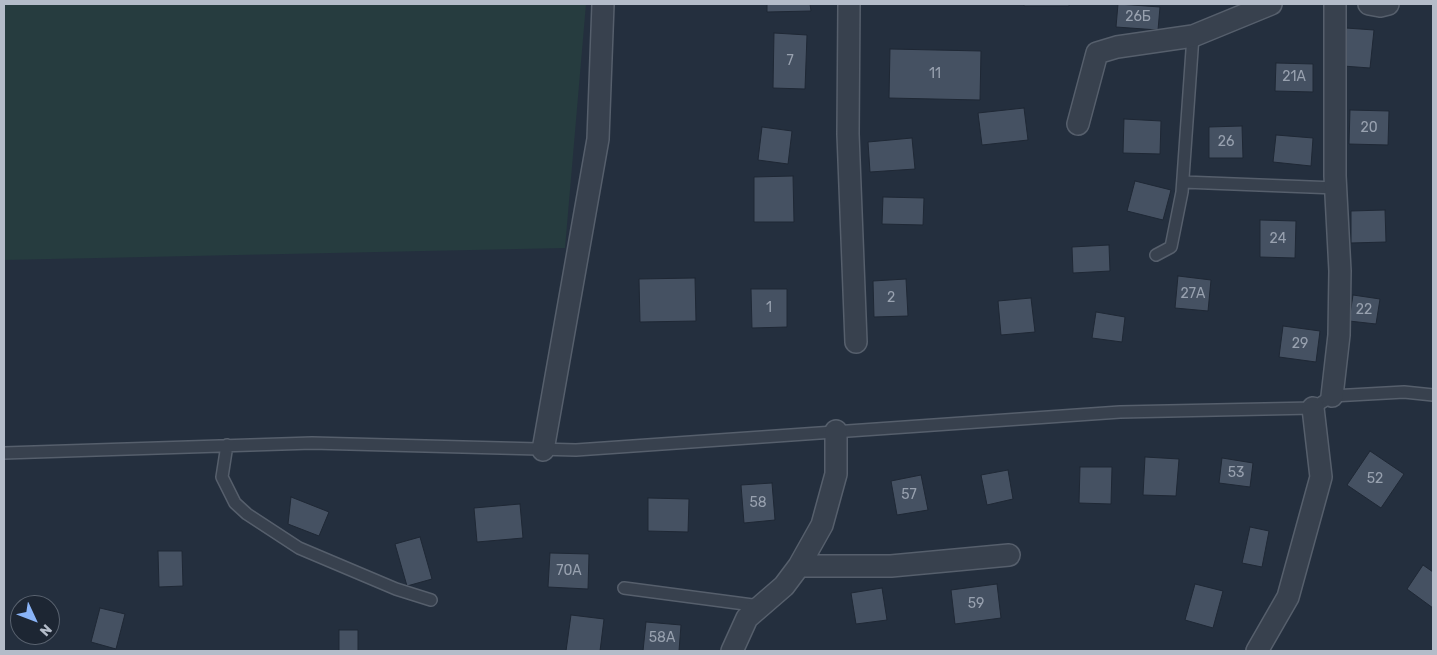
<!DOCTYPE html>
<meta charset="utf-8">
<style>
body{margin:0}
#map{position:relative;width:1437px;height:655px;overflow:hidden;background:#242f3e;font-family:Rubik,sans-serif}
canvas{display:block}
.frame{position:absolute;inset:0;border:5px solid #b4bcc9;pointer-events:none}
.north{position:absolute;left:10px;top:595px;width:50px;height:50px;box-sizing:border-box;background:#1d2633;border:1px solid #59626f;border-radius:50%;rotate:133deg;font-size:14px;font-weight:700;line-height:20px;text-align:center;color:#b4bcc9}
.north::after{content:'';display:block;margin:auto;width:18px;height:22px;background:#8ab4f8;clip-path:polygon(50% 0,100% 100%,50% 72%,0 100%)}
</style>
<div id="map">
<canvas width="1437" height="655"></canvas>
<div class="frame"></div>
<div class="north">N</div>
</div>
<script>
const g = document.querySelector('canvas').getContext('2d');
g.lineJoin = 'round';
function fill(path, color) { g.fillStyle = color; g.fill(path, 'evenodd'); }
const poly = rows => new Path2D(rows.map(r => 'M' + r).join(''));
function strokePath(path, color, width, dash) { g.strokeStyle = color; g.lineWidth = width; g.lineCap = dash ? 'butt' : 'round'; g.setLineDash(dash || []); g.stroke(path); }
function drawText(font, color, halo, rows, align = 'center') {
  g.font = font + ' Rubik,sans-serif'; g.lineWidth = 5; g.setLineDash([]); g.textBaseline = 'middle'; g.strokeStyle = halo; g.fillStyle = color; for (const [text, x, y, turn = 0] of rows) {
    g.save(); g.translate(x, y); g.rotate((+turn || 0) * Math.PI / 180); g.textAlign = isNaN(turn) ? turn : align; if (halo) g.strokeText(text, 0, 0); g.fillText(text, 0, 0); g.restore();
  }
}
fill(poly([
 [4,4,586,4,565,248,4,260]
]), '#263c3f');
const building = poly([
 [767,4,810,4,811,11,767,12,767,4],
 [1024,4,1069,4,1069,6,1024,6,1024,4],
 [1118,4,1160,7,1158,30,1116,27,1118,4],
 [1346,28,1374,30,1370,68,1343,66,1346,28],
 [774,33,807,35,805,89,773,88,774,33],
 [890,49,981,51,980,100,889,98,890,49],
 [1276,63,1313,64,1313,92,1275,91,1276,63],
 [1024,108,1028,140,982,145,978,113,1024,108],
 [1350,110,1389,111,1388,145,1349,144,1350,110],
 [1124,119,1161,121,1160,154,1123,153,1124,119],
 [1242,126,1243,158,1209,158,1209,127,1242,126],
 [762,127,792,131,788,164,758,160,762,127],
 [1276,135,1313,138,1311,166,1273,162,1276,135],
 [912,138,915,169,870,172,868,142,912,138],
 [793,176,794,222,754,222,754,177,793,176],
 [1135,181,1171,190,1163,220,1127,211,1135,181],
 [883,197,924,198,923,225,882,224,883,197],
 [1385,210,1386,242,1351,243,1351,211,1385,210],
 [1260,220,1296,221,1295,258,1260,257,1260,220],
 [1109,245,1110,271,1073,273,1072,247,1109,245],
 [1178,276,1211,280,1208,311,1175,308,1178,276],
 [695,278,696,321,640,322,639,279,695,278],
 [906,279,908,316,874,317,873,281,906,279],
 [751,289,787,289,787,327,752,328,751,289],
 [1353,295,1380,299,1376,324,1349,321,1353,295],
 [1031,298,1035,332,1001,335,998,301,1031,298],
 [1096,312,1125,317,1122,342,1092,338,1096,312],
 [1283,326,1320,331,1316,362,1279,357,1283,326],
 [1370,451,1404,474,1381,508,1347,485,1370,451],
 [1145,457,1179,459,1176,496,1143,495,1145,457],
 [1222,458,1253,463,1250,487,1219,483,1222,458],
 [1080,467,1112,467,1111,504,1079,503,1080,467],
 [1008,470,1013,499,987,505,981,475,1008,470],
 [921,475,928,510,897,515,891,481,921,475],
 [772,483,775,520,744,523,741,485,772,483],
 [291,497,329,512,319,536,288,524,291,497],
 [648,498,689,499,688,532,648,531,648,498],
 [520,504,523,538,477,542,474,508,520,504],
 [1250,527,1269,531,1262,567,1242,563,1250,527],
 [420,537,432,579,407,586,395,544,420,537],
 [158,551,182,551,183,586,159,587,158,551],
 [550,553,589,554,588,589,548,587,550,553],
 [1423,565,1433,572,1433,608,1407,589,1423,565],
 [997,584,1001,618,955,624,951,590,997,584],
 [1195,584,1223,591,1213,628,1185,620,1195,584],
 [882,588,887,620,856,624,851,593,882,588],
 [100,608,125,614,116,649,91,642,100,608],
 [571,615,604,619,600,651,566,651,571,615],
 [646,622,681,625,679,651,643,651,646,622],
 [339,630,358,630,358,651,339,651,339,630]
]);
fill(building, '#455162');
strokePath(building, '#1f2835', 1);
const lane = poly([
 [1183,182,1336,188],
 [1156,255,1171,247,1182,192,1193,36],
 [227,445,222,477,235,503,247,514,299,548,396,589,431,600],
 [4,453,312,443,576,450,1120,412,1313,408,1332,396,1404,392,1433,395],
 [624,588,760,606]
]);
const street = poly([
 [849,4,848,134,856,342],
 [1369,4,1380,6,1388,4],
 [1078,124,1097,53,1117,47,1193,36,1271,4],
 [1332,396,1339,335,1340,271,1335,176,1335,4],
 [543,450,598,139,603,4],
 [799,566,891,566,1009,555],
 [732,651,747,618,784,586,799,566,822,525,836,474,836,431],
 [1257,651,1288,597,1321,477,1313,408]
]);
strokePath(lane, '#565f6c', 14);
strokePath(street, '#565f6c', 24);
strokePath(lane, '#38414e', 11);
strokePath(street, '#38414e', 21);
drawText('14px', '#98a1af', null, [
 ["26Б",1138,17],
 ["7",790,61],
 ["11",935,74],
 ["21А",1294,77],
 ["20",1369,128],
 ["26",1226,142],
 ["24",1278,239],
 ["27А",1193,294],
 ["2",891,298],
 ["1",769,308],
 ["22",1364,310],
 ["29",1300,344],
 ["53",1236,473],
 ["52",1375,479],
 ["57",909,495],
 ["58",758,503],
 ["70А",569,571],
 ["59",976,604],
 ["58А",662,638]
]);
</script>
